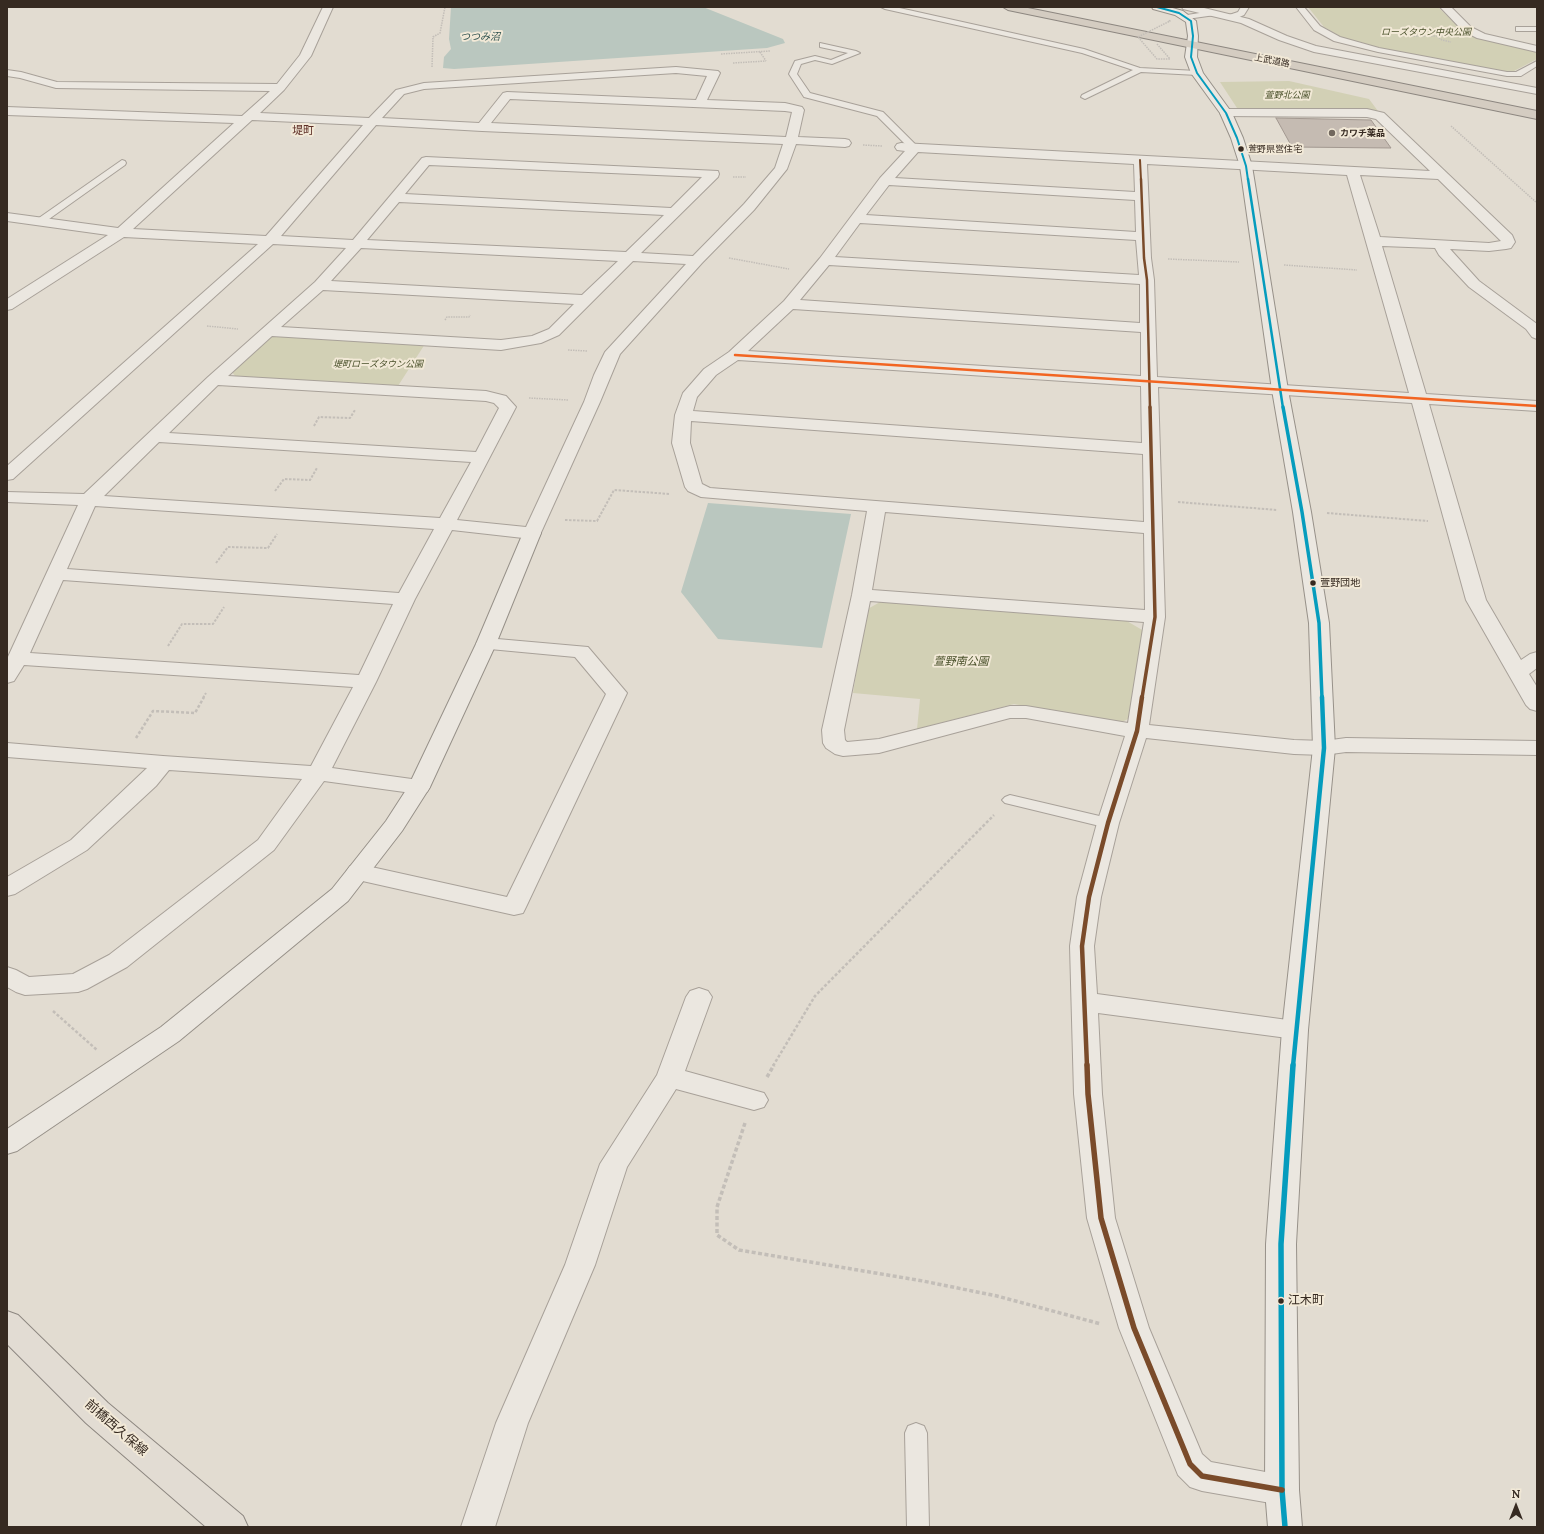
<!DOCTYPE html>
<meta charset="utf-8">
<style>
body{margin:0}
#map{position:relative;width:1544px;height:1534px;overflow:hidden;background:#e2dcd1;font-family:Lora,serif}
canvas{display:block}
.frame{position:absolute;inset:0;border:8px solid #362a21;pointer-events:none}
.north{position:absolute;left:1496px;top:1486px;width:40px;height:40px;-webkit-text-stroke:3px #f2e9d7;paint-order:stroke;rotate:0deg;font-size:11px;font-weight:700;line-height:16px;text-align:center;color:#362a21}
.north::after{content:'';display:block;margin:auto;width:14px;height:18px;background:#362a21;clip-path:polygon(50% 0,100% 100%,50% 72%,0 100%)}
</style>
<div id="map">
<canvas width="1544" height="1534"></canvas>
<div class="frame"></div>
<div class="north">N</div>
</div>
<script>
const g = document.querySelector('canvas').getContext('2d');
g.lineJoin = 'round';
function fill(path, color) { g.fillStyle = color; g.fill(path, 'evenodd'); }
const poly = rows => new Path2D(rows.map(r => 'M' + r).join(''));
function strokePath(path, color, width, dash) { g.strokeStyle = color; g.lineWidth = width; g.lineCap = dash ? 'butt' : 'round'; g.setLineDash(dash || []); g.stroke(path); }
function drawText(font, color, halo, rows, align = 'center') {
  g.font = font + ' Lora,"Noto Sans JP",serif'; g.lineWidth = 4; g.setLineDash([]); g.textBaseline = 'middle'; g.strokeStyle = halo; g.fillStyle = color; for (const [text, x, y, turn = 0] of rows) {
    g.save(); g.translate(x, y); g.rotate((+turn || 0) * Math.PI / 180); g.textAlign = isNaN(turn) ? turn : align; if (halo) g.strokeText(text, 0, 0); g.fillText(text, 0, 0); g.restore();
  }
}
fill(poly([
 [1308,7,1438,7,1462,30,1482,39,1537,51,1537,59,1514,71,1504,71,1381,48,1343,38,1324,27],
 [1289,81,1369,99,1378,111,1242,110,1237,108,1220,82],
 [281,335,425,344,396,389,237,378,231,371,267,338],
 [880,602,1125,620,1144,631,1130,718,1118,724,1014,704,917,729,920,699,853,693,866,610]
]), '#d2d0b5');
fill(poly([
 [451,7,703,7,783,39,785,43,767,48,454,69,443,68,444,57,451,49,449,39],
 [708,503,851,514,822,648,718,639,681,592]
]), '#bac7bf');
const building = poly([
 [1276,118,1371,120,1391,148,1292,147,1276,118]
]);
fill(building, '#c5bbb2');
strokePath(building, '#a29890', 1);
const lane = poly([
 [881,7,895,7,1084,49,1140,68,1197,71,1201,73,1197,75,1141,72,1085,99,1081,97,1082,95,1133,70,1082,53,885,9,881,7],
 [1241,7,1249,7,1244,15,1235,19,1229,19,1229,15,1238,12,1241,7],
 [1296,7,1304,7,1320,26,1340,37,1379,48,1507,72,1516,72,1537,61,1537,66,1521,76,1507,76,1378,52,1334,41,1314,30,1296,7],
 [1212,11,1215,11,1215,15,1187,19,1183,17,1187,15,1212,11],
 [1516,27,1537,27,1537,31,1516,31,1516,27],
 [820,43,856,51,860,53,832,64,815,60,801,64,797,74,810,93,883,112,917,146,918,148,917,150,911,150,877,116,804,97,789,74,795,61,815,56,831,60,848,53,820,47,820,43],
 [122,160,125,161,126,163,125,165,42,224,36,224,34,222,36,220,122,160],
 [1010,795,1108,818,1114,819,1116,823,1114,827,1108,828,1005,803,1002,800,1005,797,1010,795],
 [916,1423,924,1426,927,1433,929,1527,907,1527,905,1433,908,1426,916,1423]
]);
const street = poly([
 [323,7,333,7,311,56,284,90,260,113,369,118,396,90,424,83,676,67,718,71,720,73,707,100,785,103,802,107,804,110,798,137,845,139,849,140,851,143,849,146,845,147,796,144,787,169,754,210,702,263,620,354,600,402,539,537,532,539,452,530,415,599,376,682,332,768,419,780,427,782,430,787,427,792,419,794,324,781,274,850,127,967,87,989,78,992,25,995,16,992,7,987,7,967,16,970,29,977,73,974,109,955,258,840,302,779,169,770,156,786,87,850,15,894,7,896,7,877,71,840,147,768,7,757,7,743,163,756,311,766,353,687,24,665,14,681,7,683,7,659,78,505,7,502,7,492,84,494,208,377,315,282,346,248,273,244,13,479,7,480,7,466,258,244,124,237,12,309,7,310,7,299,108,235,7,221,7,213,118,228,234,123,7,115,7,107,242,116,270,91,56,88,20,78,7,76,7,70,21,72,57,82,277,84,300,55,323,7],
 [676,73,707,76,696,100,507,92,503,93,479,123,382,118,404,94,424,89,676,73],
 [510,99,785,111,792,112,786,137,491,123,510,99],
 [252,120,363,125,266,236,133,229,252,120],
 [376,125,482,131,783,144,775,168,744,204,693,256,641,253,718,177,719,174,718,171,426,157,422,158,353,240,281,236,376,125],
 [429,165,702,177,671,208,405,194,429,165],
 [399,202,664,215,626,252,367,240,399,202],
 [361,248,618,261,582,295,331,281,361,248],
 [633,261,686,264,605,352,594,375,584,402,526,527,457,520,516,407,506,396,486,391,228,376,272,336,501,350,541,343,559,335,633,261],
 [323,290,574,304,549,329,532,336,501,340,281,327,323,290],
 [218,385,486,401,494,403,499,408,476,452,169,433,218,385],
 [159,442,471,462,440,518,104,496,159,442],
 [95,506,434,529,399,593,67,569,95,506],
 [63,580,393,604,359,675,30,653,63,580],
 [1182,7,1200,7,1249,19,1287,36,1316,46,1537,88,1537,94,1314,52,1279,40,1241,23,1183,9,1182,7],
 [1440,7,1451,7,1471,27,1485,34,1537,46,1537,52,1477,38,1463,31,1440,7],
 [1226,109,1367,109,1384,113,1512,235,1515,242,1511,248,1506,249,1489,251,1450,249,1479,281,1537,324,1537,339,1532,337,1526,329,1469,287,1439,255,1435,248,1382,246,1426,394,1537,401,1537,411,1429,404,1486,600,1521,660,1530,654,1537,652,1537,668,1529,674,1537,687,1537,711,1530,709,1526,705,1466,600,1412,403,1158,387,1165,617,1149,725,1294,740,1324,741,1346,738,1537,741,1537,755,1346,752,1324,755,1294,754,1146,738,1119,823,1101,897,1094,946,1097,994,1295,1021,1304,1023,1308,1030,1304,1037,1295,1039,1098,1013,1102,1094,1115,1218,1149,1328,1202,1454,1211,1462,1282,1475,1294,1479,1299,1490,1294,1501,1282,1505,1202,1491,1190,1487,1178,1475,1119,1328,1087,1218,1074,1094,1070,946,1077,897,1097,823,1125,736,1026,718,1010,718,879,753,843,756,835,754,826,748,823,743,822,730,852,595,867,511,701,497,688,491,685,487,672,443,675,415,683,393,704,369,729,352,784,301,820,258,880,178,905,151,897,150,895,147,897,144,901,143,1430,171,1376,119,1367,117,1222,116,1220,113,1222,110,1226,109],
 [918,152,1134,164,1135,192,895,178,918,152],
 [1147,164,1347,175,1409,393,1157,377,1154,280,1151,258,1147,164],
 [1360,175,1438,179,1501,241,1489,243,1380,237,1360,175],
 [889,185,1135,200,1136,232,866,215,889,185],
 [860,223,1136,240,1139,275,835,257,860,223],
 [829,265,1140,284,1140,323,800,300,829,265],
 [793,309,1141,332,1141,376,748,351,793,309],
 [738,360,1141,386,1142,443,693,411,697,397,716,375,738,360],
 [691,421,1143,454,1144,522,710,488,702,484,690,443,691,421],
 [885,512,1144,533,1145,610,872,590,885,512],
 [870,601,1144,622,1128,723,1026,706,1010,706,879,739,847,742,845,740,844,730,870,601],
 [486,638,588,647,627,693,526,907,523,913,514,915,358,880,350,878,346,872,350,866,358,864,507,897,606,694,575,657,479,648,476,644,479,640,486,638],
 [699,988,708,991,712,997,685,1071,764,1093,768,1100,764,1107,754,1110,676,1089,627,1167,595,1265,528,1423,495,1527,461,1527,496,1423,565,1265,600,1164,657,1075,686,997,690,991,699,988]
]);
const secondary = poly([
 [1152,7,1169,7,1183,11,1196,21,1198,36,1197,57,1203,73,1232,113,1243,138,1252,166,1288,390,1311,512,1329,623,1335,748,1308,1030,1296,1244,1299,1490,1302,1527,1268,1527,1265,1490,1266,1244,1282,1030,1313,748,1309,623,1293,512,1272,390,1240,166,1231,138,1220,113,1191,73,1185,57,1188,36,1186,22,1175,15,1153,9,1152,7],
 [532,527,539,529,541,533,496,644,430,787,402,831,348,901,179,1041,17,1151,7,1154,7,1129,161,1027,332,889,386,821,408,787,476,644,523,533,525,529,532,527]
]);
const primary = poly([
 [7,1311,18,1315,108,1403,243,1516,248,1527,206,1527,86,1423,7,1344,7,1311]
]);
const highway = poly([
 [1003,7,1023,7,1537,111,1537,119,1008,10,1003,7]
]);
strokePath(lane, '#a8a199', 2);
strokePath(street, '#a8a199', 2);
strokePath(secondary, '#979189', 2);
strokePath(primary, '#8d8780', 2);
strokePath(highway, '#8d8780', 2);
strokePath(poly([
 [1411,36,1444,36],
 [1437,36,1442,40,1451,42],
 [760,52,766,61],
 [721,54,770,51],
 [733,63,766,61],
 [432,67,433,37,440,33,445,7],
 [1451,126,1537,203],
 [863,145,882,146],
 [733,177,746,177],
 [729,258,789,269],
 [1168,259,1239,262],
 [1284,265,1357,270],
 [445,320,447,317,469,317,470,315],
 [207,326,238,329],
 [568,350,587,351],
 [529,398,568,400]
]), '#c3beb8', 1.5, [1.5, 1]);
strokePath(poly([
 [314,426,319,417,350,418,355,410],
 [275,491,284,479,310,480,317,468],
 [1178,502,1277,510],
 [1327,513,1428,521],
 [565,520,597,521,614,490,670,494],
 [216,563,228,547,268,548,277,534],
 [168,646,182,624,213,624,224,607],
 [203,698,206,693]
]), '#c3beb8', 2, [2.5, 1.5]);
strokePath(poly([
 [136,738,153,711,195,713,204,697],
 [53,1011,97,1050],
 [773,1066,815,996,994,815]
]), '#c3beb8', 2.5, [3, 2]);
strokePath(poly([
 [767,1077,774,1065],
 [745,1123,717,1207,717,1235,739,1250,923,1281,997,1296,1101,1324]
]), '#c3beb8', 3.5, [4, 2.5]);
fill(lane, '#ebe7e0');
fill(street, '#ebe7e0');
fill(secondary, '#ebe7e0');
fill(primary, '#e2dcd3');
fill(highway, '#d4ccc1');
strokePath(poly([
 [1157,44,1170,59,1157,59,1138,37,1170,21,1168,20]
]), '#c3beb8', 1.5, [1.5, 1]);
strokePath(poly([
 [1157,7,1179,13,1191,21,1193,36,1191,57,1197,73,1226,113,1237,138,1246,166,1248,180]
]), '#059cbd', 2);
strokePath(poly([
 [1248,179,1283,408]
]), '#059cbd', 2.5);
strokePath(poly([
 [1283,407,1302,512,1319,623,1322,698]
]), '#059cbd', 3.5);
strokePath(poly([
 [1293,1066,1324,748,1322,697]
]), '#059cbd', 4.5);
strokePath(poly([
 [1285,1527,1282,1490,1281,1244,1293,1065]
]), '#059cbd', 5.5);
strokePath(poly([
 [1140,160,1141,180]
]), '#7a4b2a', 2);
strokePath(poly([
 [1141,179,1144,258,1147,280,1150,408]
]), '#7a4b2a', 2.5);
strokePath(poly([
 [1142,698,1155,617,1150,407]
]), '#7a4b2a', 3.5);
strokePath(poly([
 [1087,1066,1082,946,1089,897,1108,823,1137,731,1142,697]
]), '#7a4b2a', 4.5);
strokePath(poly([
 [1087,1065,1088,1094,1101,1218,1134,1328,1190,1464,1202,1476,1282,1490]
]), '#7a4b2a', 5.5);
strokePath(poly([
 [735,355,1537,406]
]), '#f26522', 2.5);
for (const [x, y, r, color] of [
 [1332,133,4,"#72685f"],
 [1241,149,3.5,"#362a21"],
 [1313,583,3.5,"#362a21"],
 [1281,1301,3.5,"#362a21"]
]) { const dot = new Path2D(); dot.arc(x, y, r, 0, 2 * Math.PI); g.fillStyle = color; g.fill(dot); strokePath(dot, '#f2e9d7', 1.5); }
drawText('italic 9px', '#49502a', '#f2e9d7', [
 ["ローズタウン中央公園",1426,32],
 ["萱野北公園",1287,95],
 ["堤町ローズタウン公園",378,364]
]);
drawText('9px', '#362a21', '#f2e9d7', [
 ["上武道路",1272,61,11]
]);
drawText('bold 9px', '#362a21', '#f2e9d7', [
 ["カワチ薬品",1340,133]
], 'left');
drawText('9px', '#362a21', '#f2e9d7', [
 ["萱野県営住宅",1248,149]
], 'left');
drawText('italic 10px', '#325450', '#f2e9d7', [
 ["つつみ沼",480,37]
]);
drawText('10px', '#362a21', '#f2e9d7', [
 ["萱野団地",1320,583]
], 'left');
drawText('11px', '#5e2e26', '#f2e9d7', [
 ["堤町",303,131]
]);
drawText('italic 11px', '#49502a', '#f2e9d7', [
 ["萱野南公園",961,662]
]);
drawText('12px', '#362a21', '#f2e9d7', [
 ["江木町",1288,1301]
], 'left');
drawText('13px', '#362a21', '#f2e9d7', [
 ["前橋西久保線",116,1428,41]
]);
</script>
